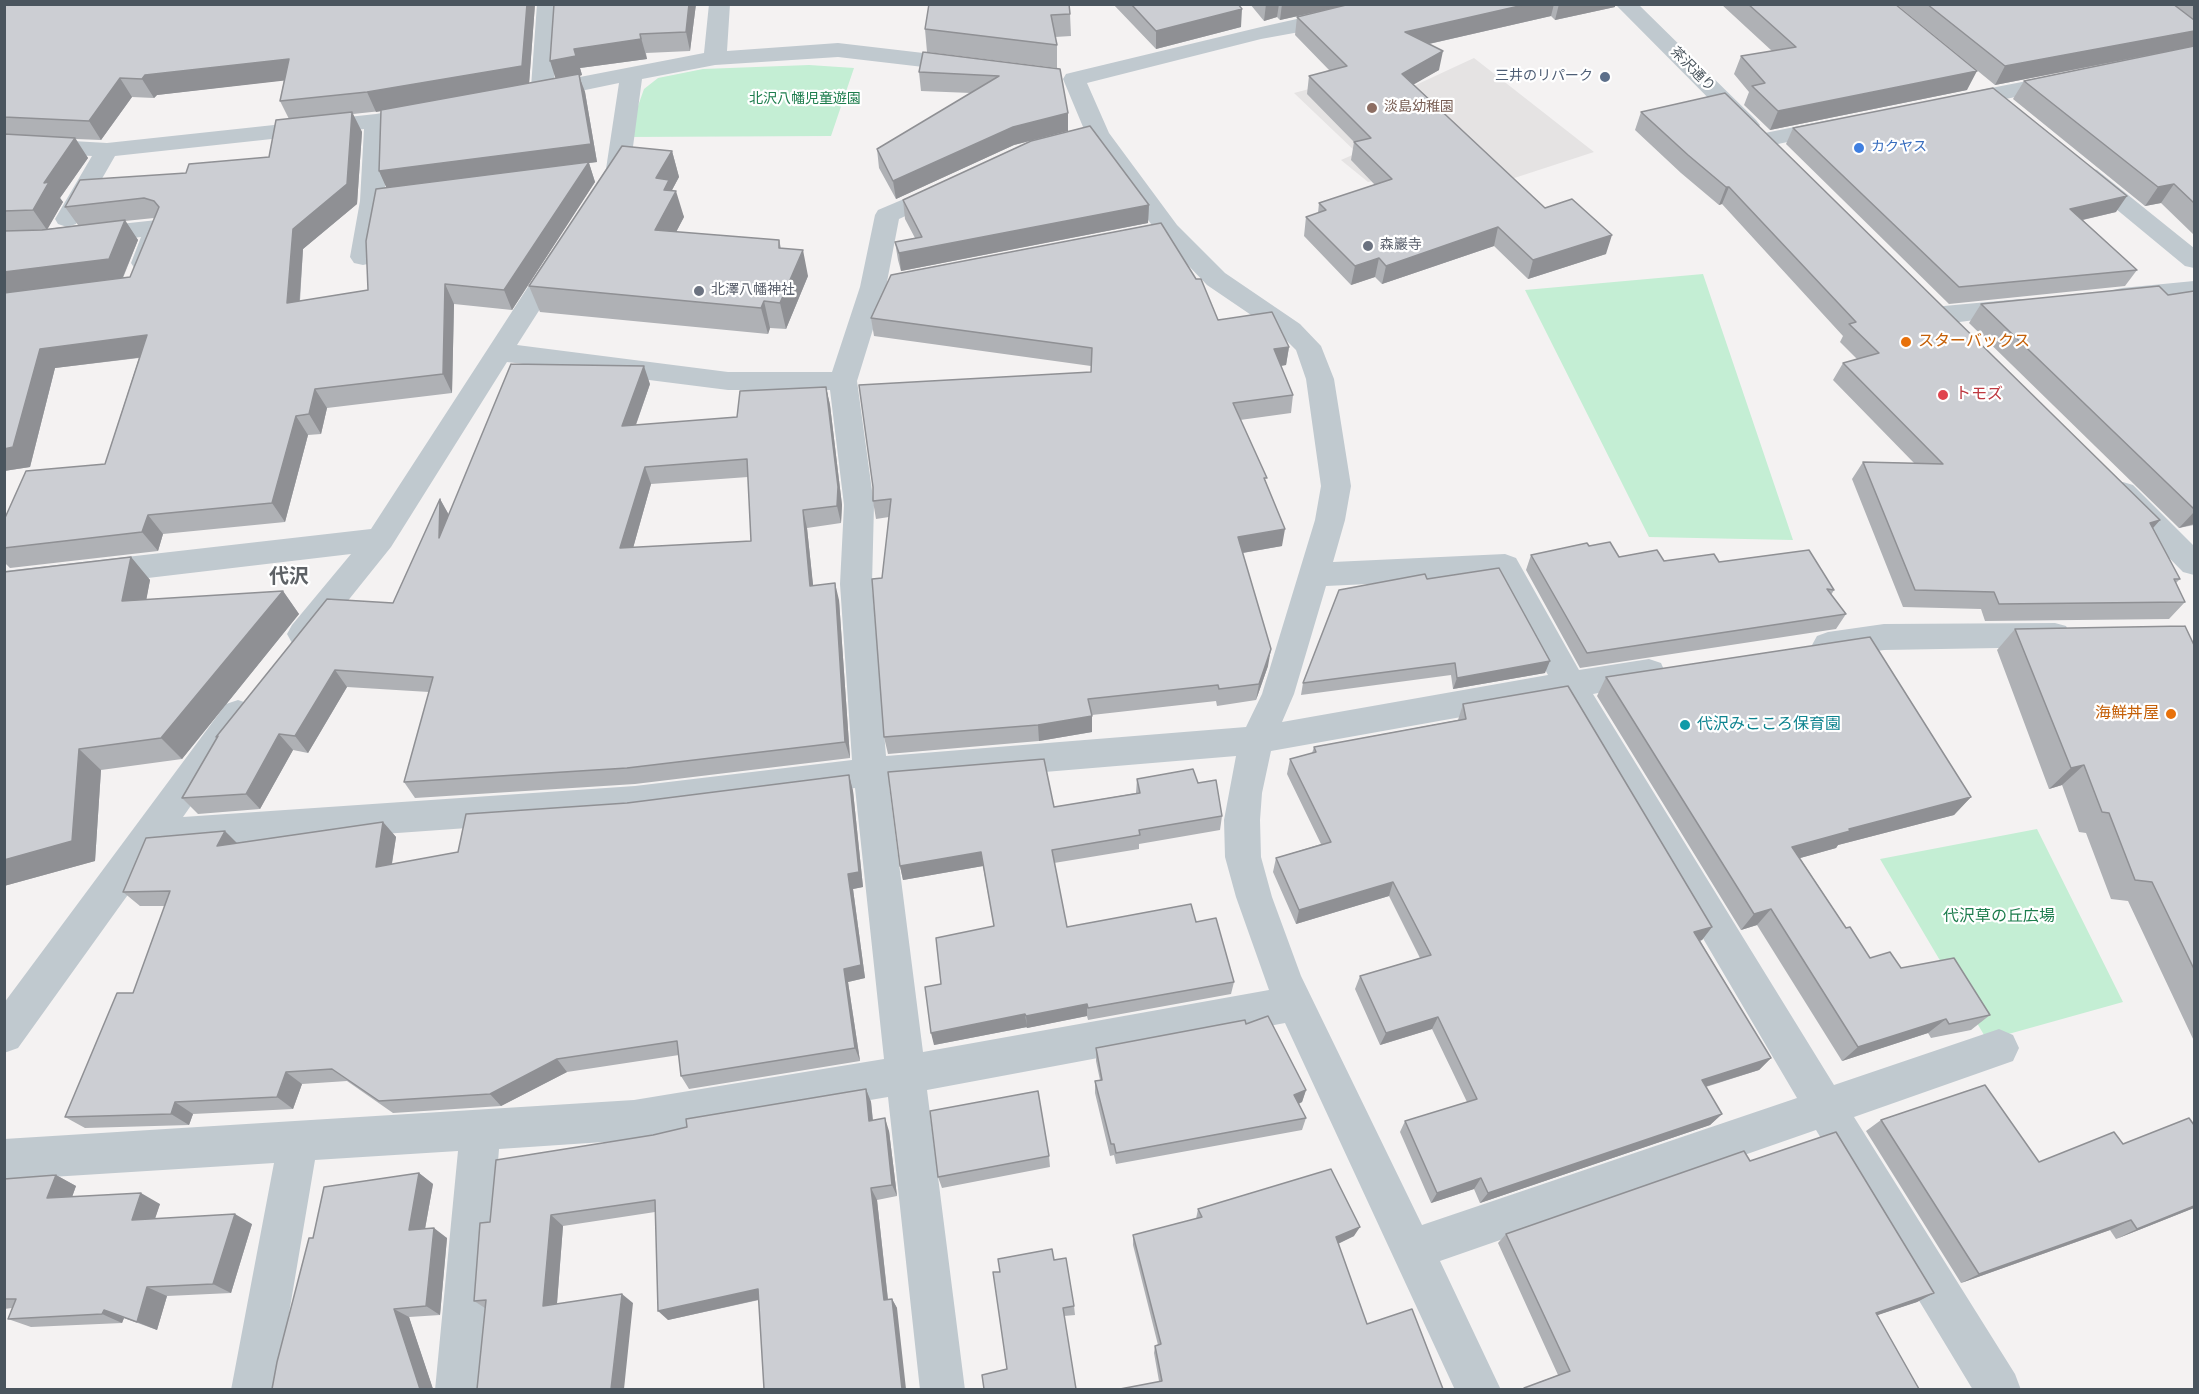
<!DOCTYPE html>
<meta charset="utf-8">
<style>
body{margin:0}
#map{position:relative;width:2199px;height:1394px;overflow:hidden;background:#f4f2f2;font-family:"Source Sans 3",sans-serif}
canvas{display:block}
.frame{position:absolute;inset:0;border:6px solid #4a555e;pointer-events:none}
</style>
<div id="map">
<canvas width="2199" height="1394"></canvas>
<div class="frame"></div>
</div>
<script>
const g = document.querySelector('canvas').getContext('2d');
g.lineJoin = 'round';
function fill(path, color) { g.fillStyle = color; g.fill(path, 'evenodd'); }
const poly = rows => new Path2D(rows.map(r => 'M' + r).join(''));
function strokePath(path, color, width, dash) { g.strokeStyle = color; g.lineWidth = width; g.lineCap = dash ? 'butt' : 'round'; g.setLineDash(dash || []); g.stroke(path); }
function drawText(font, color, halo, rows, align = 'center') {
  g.font = font + ' "Source Sans 3","Noto Sans JP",sans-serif'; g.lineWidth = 4.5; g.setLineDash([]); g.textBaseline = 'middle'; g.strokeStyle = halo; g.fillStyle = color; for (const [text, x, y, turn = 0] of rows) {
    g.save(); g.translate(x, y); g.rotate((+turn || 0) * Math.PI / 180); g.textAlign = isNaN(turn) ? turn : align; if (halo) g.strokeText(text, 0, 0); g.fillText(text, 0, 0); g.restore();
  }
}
fill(poly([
 [1474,58,1594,152,1453,198,1389,178,1368,182,1341,160,1357,153,1294,93,1332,83,1323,72,1353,60,1405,90]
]), '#e5e3e3');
fill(poly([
 [809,65,854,68,831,136,627,137,644,89,658,78,703,69],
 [1703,274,1793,540,1649,537,1525,290],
 [2037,829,2123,1002,1987,1040,1880,859]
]), '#c4eed4');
fill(poly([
 [537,4,559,4,554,82,704,53,709,4,730,4,727,51,838,43,966,58,974,60,977,65,974,70,966,72,838,57,715,65,642,79,630,169,615,193,606,195,597,193,594,188,606,169,619,83,542,99,531,97,528,92,531,87,537,4],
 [1364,4,1401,4,1398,8,1316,29,1261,39,1087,83,1109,133,1177,225,1225,273,1300,324,1321,346,1334,379,1351,486,1345,520,1333,562,1505,554,1516,558,1579,670,1649,659,1661,663,1665,672,1661,681,1593,694,1834,1085,1999,1029,2013,1035,2019,1048,2013,1061,1854,1117,2015,1374,2021,1390,1973,1390,1816,1130,1440,1261,1501,1390,1455,1390,1285,1023,927,1090,965,1390,920,1390,888,1097,634,1140,499,1149,480,1390,435,1390,458,1151,315,1160,276,1390,231,1390,274,1163,4,1180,4,1139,634,1100,884,1059,855,788,635,816,160,850,18,1048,4,1053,4,1003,226,704,238,700,250,704,255,714,183,817,635,786,852,760,840,584,844,505,830,390,728,390,507,362,391,547,314,643,303,646,292,643,287,634,292,625,351,554,4,595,4,571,371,529,550,253,559,251,568,253,572,259,517,345,728,372,832,372,860,287,875,215,878,210,944,182,953,184,956,189,953,194,899,219,886,287,857,381,874,505,872,584,886,756,1246,727,1262,694,1315,520,1321,486,1306,379,1296,350,1282,336,1207,285,1159,235,1086,134,1063,79,1066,74,1074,72,1261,27,1364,4],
 [1496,578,1548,675,1282,722,1294,694,1326,586,1496,578],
 [1562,699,1797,1098,1422,1225,1301,976,1272,897,1261,857,1260,820,1262,793,1271,751,1562,699],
 [1236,756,1224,820,1225,857,1236,897,1269,990,923,1052,889,785,1236,756],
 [1615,4,1638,4,1756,120,1760,125,1756,130,1748,132,1740,130,1615,4],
 [2063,74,2071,76,2074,81,2071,86,1955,109,1947,107,1944,102,1947,97,1955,95,2063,74],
 [426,105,434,107,437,112,434,117,387,126,385,192,418,188,427,190,430,195,427,200,383,207,376,257,372,263,363,265,354,263,350,257,360,201,364,129,115,156,76,224,67,227,58,224,55,219,92,156,4,151,4,137,107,143,376,114,426,105],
 [1834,119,1842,121,1846,126,1842,131,1763,147,1755,145,1751,140,1755,135,1834,119],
 [2089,168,2097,170,2194,248,2194,268,2185,266,2081,180,2077,175,2081,170,2089,168],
 [157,220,166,223,169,228,157,263,153,269,144,271,135,269,131,263,141,237,56,247,4,249,4,233,56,231,157,220],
 [2194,281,2194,297,2122,304,2113,302,2109,296,2113,290,2122,288,2194,281],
 [2020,299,2029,301,2033,307,2029,313,1944,324,1935,321,1931,315,1935,309,1944,306,2020,299],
 [2123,482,2133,485,2194,546,2194,575,2183,572,2113,501,2108,493,2113,485,2123,482],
 [2055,623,2066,626,2071,635,2066,644,2055,647,1884,650,1828,658,1817,654,1812,645,1817,636,1828,632,1884,624,2055,623]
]), '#c0c9cf');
fill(poly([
 [4,4,535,4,529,83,556,78,554,4,696,4,690,51,646,53,647,59,580,68,582,75,579,76,585,92,597,162,589,163,595,182,512,310,454,304,452,393,327,408,321,434,308,435,285,522,163,534,158,551,10,568,4,562,4,520,105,464,139,358,55,368,30,467,4,471],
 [284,80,280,101,289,119,269,157,186,173,65,207,78,225,47,229,63,202,60,198,88,158,76,139,101,140,132,97,154,98,157,95],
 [381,111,379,171,387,188,368,290,300,301,303,249,357,204,362,132,353,114],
 [154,218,130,277,123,278,138,240,125,221],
 [929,4,1070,14,1071,36,1055,37,1057,45,1057,68,927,52,925,29],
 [1113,4,1238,4,1241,27,1156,49],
 [1250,4,1615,4,1615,7,1555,20,1551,16,1429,44,1439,70,1413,84,1545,208,1606,254,1528,279,1494,246,1382,284,1375,277,1351,285,1304,236,1306,217,1318,213,1319,203,1375,185,1351,160,1354,142,1307,94,1309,76,1330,71,1295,35,1297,17,1317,12,1280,20,1277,17,1264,21],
 [1721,4,1895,4,1967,90,1770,130,1744,105,1749,92,1734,74,1741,56,1772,51],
 [1896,4,2194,4,2194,235,2161,203,2145,206,2013,99,2024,81,2192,47,1995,85],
 [1060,69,1068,131,1014,145,896,199,879,168,877,149,971,93,921,91,919,72],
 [1641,112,2160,520,2153,528,2180,579,2176,583,2185,602,2169,619,1985,621,1981,609,1903,607,1852,479,1863,462,1914,463,1833,380,1843,363,1857,359,1840,342,1843,336,1722,204,1719,205,1681,173,1635,130],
 [1793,128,2116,212,2083,220,2137,270,2125,286,1949,304,1786,144],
 [672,151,679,177,672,190,684,217,676,232,779,240,781,248,808,276,786,329,770,328,768,334,540,312,529,286],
 [903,200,1149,205,1148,223,901,271,898,260,895,242,915,238,905,219],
 [2194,291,2194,525,2179,528,1969,323,1981,304,2168,295],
 [871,318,1218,320,1289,347,1286,365,1281,366,1293,395,1291,413,1240,420,1266,482,1282,546,1243,553,1268,666,1256,700,1217,706,1216,701,1092,715,1092,732,1039,741,888,754,884,737,882,578,889,517,876,519,873,501,1091,372,1091,366,874,336],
 [650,384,636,425,737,417,826,387,830,405,842,505,841,523,807,528,813,586,839,600,850,758,635,784,415,798,404,782,429,692,347,687,308,753,293,750,260,809,198,814,182,798,217,738,216,737,393,603,440,499,449,515],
 [748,477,751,541,633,548,651,484],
 [1589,546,1619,557,1664,561,1719,562,1834,590,1831,595,1846,614,1836,629,1580,668,1526,570,1531,555],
 [131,557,150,580,146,600,283,591,299,614,182,759,101,770,95,861,4,886,4,572],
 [1427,579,1545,673,1453,689,1451,675,1301,695,1303,683],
 [2015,629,2194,645,2194,1041,2128,901,2111,899,2086,833,2079,832,2062,785,2049,789,1997,650],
 [1606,677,1971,797,1954,815,1838,845,1836,848,1800,858,1846,928,1870,958,1901,968,1990,1015,1971,1030,1931,1038,1928,1033,1842,1061,1757,925,1741,930,1597,696],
 [1463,704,1712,927,1702,940,1700,941,1771,1058,1759,1070,1706,1087,1722,1114,1710,1125,1480,1203,1474,1189,1431,1203,1400,1132,1405,1121,1467,1102,1432,1029,1380,1045,1355,989,1360,976,1420,958,1389,896,1296,924,1273,872,1276,858,1321,844,1287,774,1290,759,1312,753,1314,747,1458,720],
 [849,775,853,791,863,887,853,889,865,978,848,982,860,1061,689,1089,681,1076,679,1055,567,1072,501,1106,393,1113,347,1081,302,1084,293,1109,193,1114,189,1125,85,1128,65,1117,133,993,165,906,140,906,123,892,237,843,383,822,396,837,392,864,458,852,627,803],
 [1137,779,1198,783,1222,816,1220,830,1139,844,1139,849,1054,863,1067,927,1196,922,1234,982,1231,994,1088,1020,1087,1016,1027,1028,1027,1027,934,1045,941,984,994,926,983,866,903,880,900,866,1054,807,1136,793],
 [1246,1024,1306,1090,1302,1102,1299,1104,1306,1118,1302,1130,1116,1164,1114,1155,1110,1156,1095,1093,1095,1081,1100,1080,1096,1061,1096,1048],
 [866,1089,871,1102,873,1120,889,1131,897,1196,877,1200,888,1299,892,1299,897,1308,764,1389,759,1300,668,1320,655,1212,563,1226,557,1304,633,1303,485,1308,474,1301,490,1222,653,1135],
 [1881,1120,2039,1162,2123,1144,2194,1208,2116,1239,2110,1230,1961,1283,1866,1131],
 [1049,1156,1050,1167,942,1188,938,1177],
 [1750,1161,1934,1293,1917,1302,1877,1315,1919,1389,1522,1389,1524,1388,1558,1375,1498,1243,1506,1234],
 [419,1173,433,1184,425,1229,447,1238,440,1315,409,1317,433,1389,272,1389,313,1238],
 [56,1175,76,1186,72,1197,160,1204,155,1219,252,1224,231,1293,167,1296,157,1330,124,1318,122,1323,31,1327,8,1319,12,1308,4,1309,4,1179],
 [1198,1209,1354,1236,1338,1244,1367,1324,1443,1389,1159,1381,1154,1353,1155,1346,1158,1345,1133,1245,1133,1235,1196,1219],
 [1054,1260,1074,1306,1075,1315,1064,1316,1007,1369,1000,1272]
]), '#afb1b5');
fill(poly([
 [527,4,535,4,529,85,376,112,367,92],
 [689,4,696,4,690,51,686,32],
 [1266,4,1279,4,1277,17,1264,21],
 [1282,4,1351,4,1280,20],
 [1528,4,1554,4,1551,16,1402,50,1405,32],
 [1559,4,1615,4,1615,7,1555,20],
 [1242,9,1241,27,1156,49,1156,31],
 [2194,31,2194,46,1995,85,2005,66],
 [640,34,647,59,580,68,582,75,579,76,585,92,597,162,589,163,595,182,512,310,504,290,387,189,379,171,556,80,550,61,574,49],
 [1443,51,1439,70,1399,93,1402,74],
 [289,59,298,79,157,95,154,98,142,79,145,75],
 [1977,71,1967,90,1770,130,1778,111],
 [120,78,132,97,101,140,89,121],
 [352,112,362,132,357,204,303,249,298,323,287,303,293,229],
 [1068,113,1068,131,1014,145,896,199,893,181,1013,127],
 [75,138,88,158,60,198,63,202,47,230,33,210,44,183],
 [672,151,679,177,672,190,674,195,676,191,684,217,663,257,655,230,656,178],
 [2174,184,2161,203,2145,206,2158,187],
 [1726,187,1729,187,1722,204,1719,205],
 [2127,196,2116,212,2060,225,2070,209],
 [1149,205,1148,223,901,271,899,253],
 [125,220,138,240,122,279,4,294,4,272],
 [1498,227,1494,246,1382,284,1386,266],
 [1612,235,1606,254,1528,279,1533,260],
 [803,250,808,276,786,329,780,303],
 [1379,258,1375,277,1351,285,1355,266],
 [445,284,454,304,452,393,443,374],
 [764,301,770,328,768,334,761,308],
 [147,335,160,355,55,368,30,467,4,471,4,449,40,349],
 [1289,347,1286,365,1272,367,1274,349],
 [644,366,650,384,629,444,622,426],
 [826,387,830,405,842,505,841,523,837,506],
 [315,389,327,408,321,434,309,414],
 [296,416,308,435,285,522,272,503],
 [645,467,651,484,628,566,620,548],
 [440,499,450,517,439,538],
 [803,510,807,528,815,603,810,586],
 [2194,512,2194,524,2179,528],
 [148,515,163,534,158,551,142,532],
 [2160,520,2145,537,2150,523],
 [1285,529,1282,546,1236,554,1238,537],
 [131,557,150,580,142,623,122,601],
 [835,583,839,600,850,758,845,742],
 [283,591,299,614,182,759,161,738],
 [1271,649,1268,666,1256,700,1259,684],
 [1550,661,1545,673,1453,689,1457,678],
 [335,670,347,687,308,753,295,736],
 [1092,716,1092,732,1039,741,1038,725],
 [279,734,293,750,260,809,246,794],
 [79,749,101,770,95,861,4,886,4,860],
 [2084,765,2062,785,2049,789,2071,768],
 [849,775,853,791,863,887,853,889,865,978,848,982,860,1061,855,1048,844,969,848,874],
 [1971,797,1954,815,1838,845,1836,848,1779,864,1792,847,1849,829],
 [383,822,396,837,389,881,376,867],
 [225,831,240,846,217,846],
 [981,852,983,866,903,880,900,866],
 [1393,882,1389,896,1296,924,1299,910],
 [1771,909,1757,925,1741,930,1754,914],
 [1712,927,1702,940,1684,945,1694,932],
 [1087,1004,1087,1016,1027,1028,1026,1016],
 [1025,1014,1027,1027,934,1045,931,1033],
 [1438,1017,1432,1029,1380,1045,1386,1033],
 [1946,1019,1928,1033,1842,1061,1858,1047],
 [1771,1058,1759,1070,1691,1091,1702,1080],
 [557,1059,567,1072,501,1106,490,1094],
 [286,1072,302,1084,293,1109,277,1097],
 [866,1089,871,1102,874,1134,869,1121],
 [1306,1090,1302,1102,1290,1107,1294,1095],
 [175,1102,193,1114,189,1125,171,1114],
 [1722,1114,1710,1125,1480,1203,1488,1193],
 [885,1118,889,1131,897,1196,892,1185],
 [419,1173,433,1184,423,1240,409,1230],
 [56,1175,76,1186,68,1208,47,1198],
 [1481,1178,1474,1189,1431,1203,1437,1193],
 [871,1188,877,1200,889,1310,884,1300],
 [141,1193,160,1204,151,1230,132,1220],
 [2194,1206,2194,1208,2116,1239,2137,1229],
 [235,1214,252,1224,231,1293,213,1284],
 [551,1215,563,1226,556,1315,543,1306],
 [2131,1220,2110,1230,1961,1283,1979,1274],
 [1360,1227,1354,1236,1331,1247,1336,1237],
 [434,1228,447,1238,440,1315,426,1306],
 [147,1287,167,1296,157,1330,137,1322],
 [758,1289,766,1298,668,1320,658,1311],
 [1934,1293,1917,1302,1860,1321,1876,1313],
 [622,1294,633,1303,624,1389,611,1389],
 [892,1299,897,1308,906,1389,902,1389],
 [394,1309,409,1317,433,1389,420,1389],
 [104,1310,124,1318,122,1323,102,1314]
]), '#8f9094');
const building = poly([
 [4,4,527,4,522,66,367,92,280,101,289,59,145,75,142,79,120,78,89,121,4,117,4,4],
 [554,4,689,4,686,32,640,34,641,39,574,49,576,56,550,61,554,4],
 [929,4,1069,4,1070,14,1051,15,1057,45,925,29,929,4],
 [1131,4,1238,4,1242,9,1156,31,1131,4],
 [1350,4,1528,4,1405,32,1443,51,1402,74,1545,208,1572,199,1612,235,1533,260,1498,227,1386,266,1379,258,1355,266,1306,217,1326,210,1319,203,1392,179,1354,142,1371,138,1309,76,1347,66,1297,17,1350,4],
 [1748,4,1895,4,1977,71,1778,111,1752,86,1765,83,1741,56,1796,47,1748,4],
 [1927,4,2173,4,2194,20,2194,31,2005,66,1927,4],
 [2194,46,2194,203,2174,184,2158,187,2024,81,2194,46],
 [923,52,1060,69,1068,113,1013,127,893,181,877,149,999,76,919,72,923,52],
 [579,74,591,144,379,171,381,110,579,74],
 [1993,88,2127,196,2070,209,2137,270,1959,287,1793,128,1993,88],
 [1725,93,2160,520,2150,523,2180,579,2174,579,2185,602,1999,604,1994,592,1915,590,1863,462,1943,464,1843,363,1879,353,1849,324,1856,322,1729,187,1726,187,1688,155,1641,112,1725,93],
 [352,112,347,184,293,229,287,303,368,290,366,241,376,189,589,162,504,290,445,284,443,374,315,389,309,414,296,416,272,503,148,515,142,532,4,548,4,520,26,471,105,464,147,335,40,349,13,447,4,449,4,293,130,277,159,207,154,201,144,198,65,207,80,180,186,173,189,164,269,157,276,120,352,112],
 [1090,126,1149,205,899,253,895,242,922,237,903,200,1031,141,1090,126],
 [4,134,75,138,44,183,49,182,33,210,4,211,4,134],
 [622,146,672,151,656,178,669,180,664,190,676,191,655,230,779,240,779,248,803,250,780,303,764,301,761,308,529,286,622,146],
 [125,220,109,259,4,272,4,231,42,230,125,220],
 [1161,223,1196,279,1201,279,1218,320,1272,312,1289,347,1274,349,1293,395,1233,403,1267,478,1264,478,1285,529,1238,537,1271,649,1259,684,1219,689,1218,685,1088,699,1092,716,1038,725,884,737,872,579,882,578,891,499,873,501,873,487,859,385,1091,372,1092,348,871,318,891,275,1161,223],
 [2159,286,2168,295,2194,291,2194,509,1981,304,2159,286],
 [511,364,644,366,622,426,737,417,740,391,826,387,838,487,837,506,803,510,810,586,835,583,845,742,627,768,404,782,433,677,335,670,295,736,279,734,246,794,182,798,218,736,216,737,327,599,393,603,440,499,439,538,511,364],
 [747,459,751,541,620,548,645,467,747,459],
 [1610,542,1619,557,1657,550,1664,561,1714,554,1719,562,1809,550,1834,590,1827,589,1846,614,1587,653,1531,555,1587,543,1589,546,1610,542],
 [131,557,122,601,283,591,161,738,79,749,72,841,4,860,4,572,131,557],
 [1499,568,1550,661,1457,678,1455,663,1303,683,1339,590,1425,574,1427,579,1499,568],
 [2185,626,2194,645,2194,969,2152,882,2135,880,2109,813,2102,812,2084,765,2071,768,2015,629,2185,626],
 [1870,637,1971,797,1849,829,1850,831,1792,847,1846,928,1850,927,1870,958,1890,952,1901,968,1954,958,1990,1015,1949,1024,1946,1019,1858,1047,1771,909,1754,914,1606,677,1870,637],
 [1568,686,1712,927,1694,932,1771,1058,1702,1080,1722,1114,1488,1193,1481,1178,1437,1193,1405,1121,1477,1099,1438,1017,1386,1033,1360,976,1431,955,1393,882,1299,910,1276,858,1331,842,1290,759,1316,752,1314,747,1466,719,1463,704,1568,686],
 [1044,759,1054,807,1140,793,1137,779,1193,769,1198,783,1216,780,1222,816,1139,830,1140,835,1052,850,1067,927,1191,904,1196,922,1216,918,1234,982,1088,1008,1087,1004,1026,1016,1025,1014,931,1033,925,987,941,984,936,938,994,926,981,852,900,866,888,772,1044,759],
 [849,775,859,872,848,874,861,965,844,969,855,1048,681,1076,677,1041,557,1059,490,1094,379,1101,332,1069,286,1072,277,1097,175,1102,171,1114,65,1117,117,993,133,993,170,891,123,892,146,838,225,831,217,846,383,822,376,867,458,852,466,814,627,803,849,775],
 [1268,1016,1306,1090,1294,1095,1306,1118,1116,1153,1114,1144,1111,1144,1095,1081,1102,1080,1096,1048,1245,1020,1246,1024,1268,1016],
 [1985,1085,2039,1162,2114,1132,2123,1144,2189,1118,2194,1125,2194,1206,2137,1229,2131,1220,1979,1274,1881,1120,1985,1085],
 [866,1089,869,1121,885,1118,892,1185,871,1188,884,1300,892,1299,902,1389,761,1389,764,1389,758,1289,658,1311,655,1200,551,1215,543,1306,622,1294,611,1389,477,1389,486,1300,474,1301,480,1223,490,1222,496,1160,653,1135,687,1127,686,1119,866,1089],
 [1038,1091,1049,1156,938,1177,930,1111,1038,1091],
 [1836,1132,1934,1293,1876,1313,1919,1389,1525,1389,1524,1388,1570,1371,1506,1234,1744,1151,1750,1161,1836,1132],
 [1331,1169,1360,1227,1336,1237,1367,1324,1412,1309,1443,1389,1120,1389,1162,1381,1155,1346,1161,1344,1133,1235,1202,1217,1198,1209,1331,1169],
 [419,1173,409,1230,434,1228,426,1306,394,1309,420,1389,272,1389,277,1362,309,1238,313,1238,324,1187,419,1173],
 [56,1175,47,1198,141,1193,132,1220,235,1214,213,1284,147,1287,137,1322,104,1310,102,1314,8,1319,16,1299,4,1299,4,1179,56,1175],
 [1052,1249,1054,1260,1066,1258,1074,1306,1063,1308,1076,1389,984,1389,982,1375,1007,1369,993,1272,1000,1272,998,1259,1052,1249]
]);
fill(building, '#ccced3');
strokePath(building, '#8f9094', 1.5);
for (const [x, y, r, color] of [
 [1605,77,6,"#5c6f8a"],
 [1372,108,6,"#8d6e63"],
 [1859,148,6,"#3f7fe0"],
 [1368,246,6,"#6b7280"],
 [699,291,6,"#6b7280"],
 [1906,342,6,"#e8710a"],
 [1943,395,6,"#e0444e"],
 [2171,714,6,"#e8710a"],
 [1685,725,6,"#0f9aa8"]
]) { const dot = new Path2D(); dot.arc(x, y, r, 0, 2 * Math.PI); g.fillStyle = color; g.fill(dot); strokePath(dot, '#fff', 2); }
drawText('14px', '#4a555e', '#fff', [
 ["茶沢通り",1692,70,45]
]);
drawText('14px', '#4e5e75', '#fff', [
 ["三井のリパーク",1593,77]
], 'right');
drawText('14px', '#1d7d4d', '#fff', [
 ["北沢八幡児童遊園",805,100]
]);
drawText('14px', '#785e54', '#fff', [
 ["淡島幼稚園",1384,108]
], 'left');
drawText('14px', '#366cbe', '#fff', [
 ["カクヤス",1871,148]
], 'left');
drawText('14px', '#5b616d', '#fff', [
 ["森巖寺",1380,246],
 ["北澤八幡神社",711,291]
], 'left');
drawText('16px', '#c56008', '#fff', [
 ["スターバックス",1918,342],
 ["海鮮丼屋",2159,714,"right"]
], 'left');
drawText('16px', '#be3a42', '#fff', [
 ["トモズ",1955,395]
], 'left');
drawText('16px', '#0d838f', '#fff', [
 ["代沢みこころ保育園",1697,725]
], 'left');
drawText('16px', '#1d7d4d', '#fff', [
 ["代沢草の丘広場",1999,917]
]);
drawText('bold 20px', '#5e6266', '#fff', [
 ["代沢",289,579]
]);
</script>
